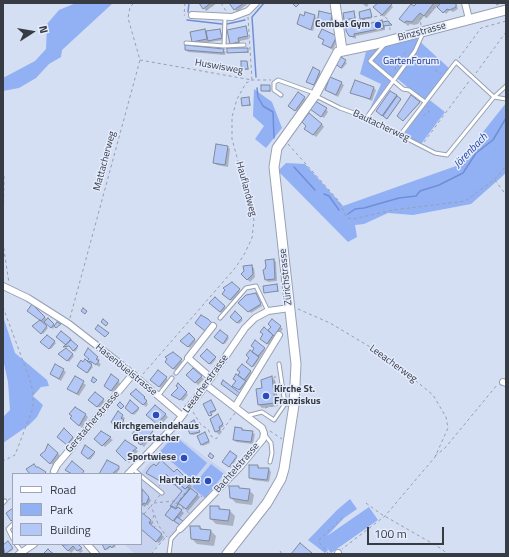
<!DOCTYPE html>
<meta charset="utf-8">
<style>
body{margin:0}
#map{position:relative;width:509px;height:557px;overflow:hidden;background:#d5dff3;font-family:"Titillium Web",sans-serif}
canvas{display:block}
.frame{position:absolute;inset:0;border:4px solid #373b43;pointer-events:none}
.legend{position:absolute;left:12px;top:473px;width:130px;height:72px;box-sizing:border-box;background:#e4ecfd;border:1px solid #9fa5b3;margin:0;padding:5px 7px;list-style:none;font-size:12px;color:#373b43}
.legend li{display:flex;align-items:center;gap:8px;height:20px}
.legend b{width:20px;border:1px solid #9fa5b3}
.north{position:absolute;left:12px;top:12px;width:40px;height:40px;-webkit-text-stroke:3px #e4ecfd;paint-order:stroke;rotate:78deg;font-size:11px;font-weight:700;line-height:16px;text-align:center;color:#373b43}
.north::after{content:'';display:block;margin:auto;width:14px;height:18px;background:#373b43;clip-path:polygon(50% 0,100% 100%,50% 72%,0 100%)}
.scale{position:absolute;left:367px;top:527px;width:77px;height:18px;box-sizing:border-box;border:2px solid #373b43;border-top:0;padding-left:5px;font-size:12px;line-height:14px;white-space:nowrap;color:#373b43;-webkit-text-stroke:3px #e4ecfd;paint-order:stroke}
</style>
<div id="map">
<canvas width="509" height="557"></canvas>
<div class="frame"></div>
<ul class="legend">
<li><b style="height:5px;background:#fff"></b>Road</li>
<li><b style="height:11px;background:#92b0f4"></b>Park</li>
<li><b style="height:11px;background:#b3c8f7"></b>Building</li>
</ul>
<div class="north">N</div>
<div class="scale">100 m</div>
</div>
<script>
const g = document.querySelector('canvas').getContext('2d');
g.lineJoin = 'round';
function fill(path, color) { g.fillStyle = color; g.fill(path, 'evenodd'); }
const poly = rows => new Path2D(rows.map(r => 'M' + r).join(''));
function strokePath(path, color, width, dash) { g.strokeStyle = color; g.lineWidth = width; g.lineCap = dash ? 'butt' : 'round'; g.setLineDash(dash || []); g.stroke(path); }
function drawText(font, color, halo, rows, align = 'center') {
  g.font = font + ' "Titillium Web",sans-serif'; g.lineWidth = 3; g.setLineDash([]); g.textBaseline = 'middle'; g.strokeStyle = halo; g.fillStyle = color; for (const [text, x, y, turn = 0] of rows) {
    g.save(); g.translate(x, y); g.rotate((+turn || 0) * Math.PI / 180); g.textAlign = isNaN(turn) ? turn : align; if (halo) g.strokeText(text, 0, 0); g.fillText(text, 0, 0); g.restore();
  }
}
fill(poly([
 [173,433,232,476,171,539,166,537,150,554,135,554,124,544,141,544,140,474]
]), '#c7d3ef');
fill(poly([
 [76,3,113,3,62,50,61,57,49,64,36,78,19,88,3,91,3,78,35,61,46,49,47,24,59,10],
 [416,38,450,69,427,98,445,112,421,144,404,134,427,103,394,76,370,109,381,84,360,74,366,52],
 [254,89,272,102,282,128,266,148,255,139,264,126,253,116],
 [506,103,506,173,471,204,413,215,388,213,364,224,355,225,357,237,348,242,278,171,286,163,305,164,343,206,456,166],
 [3,316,15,353,47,380,49,386,41,387,33,396,43,405,37,417,29,425,3,443,3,417,10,410,8,382,3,359],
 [174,435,207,463,193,480,160,452],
 [211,464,224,474,205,498,192,487],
 [350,499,357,509,344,518,327,536,369,507,378,520,331,553,327,548,328,550,325,553,308,540,337,510]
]), '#92b0f4');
fill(poly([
 [200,3,217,3,206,11],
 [230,3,249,3,237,12],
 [361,3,369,3,367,7],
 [379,3,389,3,393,7,384,17,375,7],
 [418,3,440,3,427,18,424,16,418,24,414,25,410,24,408,26,404,22],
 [443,3,456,3,458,9,453,12,450,10,446,14,439,7],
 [370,10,372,18,362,20,360,13],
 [320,12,332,15,334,17,332,28,320,25,316,21,313,31,301,26,305,17,315,16,318,20],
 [354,12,356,19,347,21,344,14],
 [383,23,390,25,385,26,385,30,356,36,356,39,350,35,352,26,354,28],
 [245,27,249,39,240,41,240,44,234,46,231,43],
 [220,30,224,40,195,44,193,41,191,33],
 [319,37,338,39,333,50,326,46,323,44,325,41],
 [247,49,249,53,228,53],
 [186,50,223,50,226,52,225,55,188,52],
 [339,57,347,63,342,69,335,63],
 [247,62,249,70,244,70,242,69],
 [313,69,322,74,316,87,307,82],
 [341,83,344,85,338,97,326,90],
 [269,86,271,92,262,91],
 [374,88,376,90,372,101,352,92],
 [396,96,401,100,388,118,377,111],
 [411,96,420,103,404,120,398,116],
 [249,98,251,106,244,106,243,105],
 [304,98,307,100,298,112,292,108],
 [326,109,328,112,324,118,314,112],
 [322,124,324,127,316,137,308,131,308,126],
 [228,147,230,149,228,167,217,165,214,163],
 [274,260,276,262,277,281,268,282,266,280,266,261],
 [251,266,254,268,255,277,250,282,242,274],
 [232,284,241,292,233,302,224,294],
 [276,285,279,292,265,292],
 [256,294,262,306,251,313,240,303],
 [215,298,226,308,221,313,210,303],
 [32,306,55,326,53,329,45,322,43,324,48,328,43,334,34,326,41,320],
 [235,313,243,320,239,324,231,317],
 [272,320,283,329,269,345,264,341,272,327],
 [220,331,229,338,225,344,216,337],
 [61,332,78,348,75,352,58,337],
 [189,334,196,341,190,348,182,341],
 [47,336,56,343,51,349,41,342],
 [264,348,265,350,254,367,249,363,250,358,248,356,256,349],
 [66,349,74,356,69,362,60,354],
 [88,350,100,360,98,362,101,364,99,367,93,362,91,365,93,367,88,373,80,368,90,359],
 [207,350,216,359,211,365,202,356],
 [181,360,183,362,176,371,168,364],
 [56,365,66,372,61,381,51,374],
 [242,366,252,373,240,391,234,386,242,372],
 [193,369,204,379,198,385,187,375],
 [75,377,86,385,79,396,69,389],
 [271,377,275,380,278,406,262,408,259,405,263,389],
 [166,378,168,380,161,388,154,382],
 [118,381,120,383,114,393,108,388],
 [178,385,188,395,183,401,175,397],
 [136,390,147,400,146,401,148,404,146,407,131,394],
 [103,400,105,402,100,409,91,402],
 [130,402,139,410,134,415,126,408],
 [212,403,216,411,211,414,211,416,204,405],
 [85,414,88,417,82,428,72,418],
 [165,414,168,417,160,426,150,418],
 [122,416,125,418,123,421,125,423,120,430,112,422],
 [218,416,224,426,220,429,222,432,218,434,216,432],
 [195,423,200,433,193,435,191,434],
 [242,429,255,434,253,444,236,442,234,439],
 [101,432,113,440,105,447,98,441],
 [152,432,154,434,144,447,139,442],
 [206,435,210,443,203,446,198,437],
 [73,437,75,440,69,446,61,439],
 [125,442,138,451,129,463,118,451],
 [85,446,95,454,90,460,82,453],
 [42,453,58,453,60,456,53,465,41,455],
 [236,456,237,458,231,468,225,464],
 [250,466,258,466,260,469,269,469,271,472,269,482,253,480,250,477],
 [118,467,120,469,116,474,101,474],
 [177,471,192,486,190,489,200,497,188,511,178,502,177,507,184,513,179,519,184,523,181,526,169,517,178,510,172,505,184,491,169,480,171,478,169,475,162,483,150,475,175,473],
 [238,487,242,490,249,490,254,495,252,505,236,503,231,498],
 [142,491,151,500,148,505,147,504,145,507,141,505],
 [219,507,222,510,230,511,235,516,233,526,216,524,211,519],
 [141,513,153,523,150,526,164,537,159,543,141,528],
 [200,527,203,530,211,531,216,536,214,546,197,544,192,539],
 [8,542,13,550,6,554,3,551,3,545],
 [77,544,83,551,80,553,76,548,71,553,63,545],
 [103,544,114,544,116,546,114,548,112,546,107,550]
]), '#0003');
strokePath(poly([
 [188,12,189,3],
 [187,20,222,24],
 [227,24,245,20],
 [256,77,252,17,264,3],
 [257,88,258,97,263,106,273,112,274,138],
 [294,167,315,190],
 [324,194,329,196,339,210],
 [348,214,355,209,364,208,399,198,416,196,420,191,439,185,463,173,476,153,493,140,506,118]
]), '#708ed8', 1.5);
const building = poly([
 [199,3,211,3,203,9,199,3],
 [229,3,244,3,234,10,229,3],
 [292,3,300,3,296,7,292,3],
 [378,3,390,3,392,4,382,15,373,7,378,3],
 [417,3,434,3,424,16,420,13,412,22,406,21,405,23,399,19,411,4,414,6,417,3],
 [441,3,456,3,456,7,450,10,447,9,443,13,437,7,441,3],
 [370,9,372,17,360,19,359,12,370,9],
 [319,11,332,14,330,26,317,23,319,11],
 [354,11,355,18,344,20,343,13,354,11],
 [305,12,315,15,311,30,297,24,300,14,304,16,305,12],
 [382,20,384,28,354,34,354,37,349,36,346,31,346,26,352,24,353,28,382,20],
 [388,21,392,25,383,26,382,22,388,21],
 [246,26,248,36,238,38,239,42,230,44,227,30,246,26],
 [205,29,207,39,192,42,190,32,205,29],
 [220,29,222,38,208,41,206,31,220,29],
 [322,29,337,36,331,48,322,44,324,40,318,37,322,29],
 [185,45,224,49,223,53,185,50,185,45],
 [227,48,248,48,248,52,227,53,227,48],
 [339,56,346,60,341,68,334,63,339,56],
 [241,61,247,61,248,69,241,69,241,61],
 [313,67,320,71,314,85,306,82,313,67],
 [330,77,342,82,336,95,325,90,330,77],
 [355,80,374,87,370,99,350,93,355,80],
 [261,85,270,85,270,91,261,91,261,85],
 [390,91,397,95,382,116,376,111,390,91],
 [298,92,305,97,295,111,288,106,298,92],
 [411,95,420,102,403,121,397,116,411,95],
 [397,96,401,99,387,119,383,116,397,96],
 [249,97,250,105,242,106,241,98,249,97],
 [315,101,327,108,321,117,310,109,315,101],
 [309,113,322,124,313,135,304,129,306,126,302,122,309,113],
 [216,144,228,146,225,165,213,163,216,144],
 [274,259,275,279,265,280,263,270,265,269,266,266,265,260,274,259],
 [252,265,253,274,247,280,241,274,244,271,243,266,252,265],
 [232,282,240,289,230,300,222,294,225,290,223,288,232,282],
 [277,284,278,291,264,293,263,286,277,284],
 [256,293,261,304,248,312,238,303,246,295,256,293],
 [215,297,225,306,220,312,209,303,215,297],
 [32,304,45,317,41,321,27,311,32,304],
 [83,308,87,311,85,314,81,311,83,308],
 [235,311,242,318,237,323,230,317,235,311],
 [201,315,208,319,212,323,205,331,195,323,201,315],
 [48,318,54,324,51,328,44,322,48,318],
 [103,319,108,323,106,326,101,322,103,319],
 [272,319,281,326,274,336,268,330,271,327,268,324,272,319],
 [40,320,47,326,41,334,32,326,40,320],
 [57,322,61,324,56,328,54,326,57,322],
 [98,325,109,333,105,337,95,329,98,325],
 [264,327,273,335,267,344,260,339,263,334,260,332,264,327],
 [220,330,228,336,223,344,214,337,220,330],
 [61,331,71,339,66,345,56,337,61,331],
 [189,333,195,339,188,347,180,341,189,333],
 [47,335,55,341,49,349,40,342,47,335],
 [71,340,78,346,73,351,69,346,63,347,71,340],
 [255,340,265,348,258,356,252,352,254,348,251,346,255,340],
 [66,348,73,354,67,361,58,354,66,348],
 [88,348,98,357,96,359,99,361,96,365,90,361,89,362,87,361,89,359,84,355,88,348],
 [207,349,216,357,209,364,200,356,207,349],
 [250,350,259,357,252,367,246,362,249,358,246,355,250,350],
 [173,352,182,359,173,369,165,362,167,359,165,357,173,352],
 [85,359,92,365,87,373,77,366,81,360,83,362,85,359],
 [55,364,64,369,59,379,50,374,55,364],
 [242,364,251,371,244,380,238,375,240,372,237,370,242,364],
 [193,368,202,376,195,383,186,375,193,368],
 [158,370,167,377,159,387,150,380,158,370],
 [111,374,119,380,111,391,104,386,111,374],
 [236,374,246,381,239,390,232,386,236,381,233,379,236,374],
 [75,376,84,381,77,394,67,389,75,376],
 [272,376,275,403,258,405,256,389,262,388,261,380,272,376],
 [93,377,97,380,94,383,91,381,93,377],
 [223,380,241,394,239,397,221,384,223,380],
 [178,383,187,392,180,400,171,395,178,388,176,386,178,383],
 [136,389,145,397,144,398,147,401,143,405,130,394,136,389],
 [95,392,104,399,97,407,88,400,95,392],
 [130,400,139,408,132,414,125,408,130,400],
 [211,400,216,410,210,412,212,415,209,416,203,404,211,400],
 [120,402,124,406,121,409,117,405,120,402],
 [155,405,166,414,157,424,146,415,155,405],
 [75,407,86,414,79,426,70,418,72,416,69,414,75,407],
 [118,411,123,415,121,418,124,420,117,429,111,422,118,411],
 [218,414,223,424,219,427,220,430,215,432,210,419,218,414],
 [194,420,200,432,190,434,186,425,194,420],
 [141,423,153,431,141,445,138,443,140,440,132,434,141,423],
 [235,427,242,428,242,430,253,431,251,442,233,440,235,427],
 [64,428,73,437,67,445,57,437,64,428],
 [101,431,111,437,102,446,94,439,101,431],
 [205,432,209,441,201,445,197,436,205,432],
 [125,440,137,448,133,451,126,461,116,451,125,440],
 [48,444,58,453,50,464,40,455,45,451,48,444],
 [85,445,95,452,88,459,81,453,85,445],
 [230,451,237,456,229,467,222,462,230,451],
 [210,453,214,456,212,459,208,456,210,453],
 [107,460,119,466,119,468,112,474,99,474,107,460],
 [161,460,174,472,177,469,191,483,185,489,177,482,174,485,168,480,170,478,166,474,160,481,146,473,150,467,154,464,156,466,161,460],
 [72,461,84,471,82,474,72,474,65,470,72,461],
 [34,464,36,467,38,467,46,472,44,474,30,474,26,469,34,464],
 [249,465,258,465,258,468,269,468,267,480,249,478,249,465],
 [177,482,185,489,188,487,190,489,178,503,176,509,170,506,182,491,175,485,177,482],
 [229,486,239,486,239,488,250,489,248,501,230,498,229,486],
 [190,488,198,494,186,509,178,503,190,488],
 [142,489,149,497,146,504,144,503,142,505,142,489],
 [172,506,176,509,178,507,182,510,173,521,165,515,172,506],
 [210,506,219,506,219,509,230,510,228,521,210,519,210,506],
 [13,508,13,519,11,521,6,513,13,508],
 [141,512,151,520,149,523,162,534,156,542,141,529,141,512],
 [177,517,183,521,180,525,174,521,177,517],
 [190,526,200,526,200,529,211,530,209,541,191,539,190,526],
 [8,541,13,548,5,554,3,545,8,541],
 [300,543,312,553,312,554,291,554,300,543],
 [78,544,82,548,77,551,73,546,68,551,62,545,78,544],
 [102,544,115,544,112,548,110,546,105,550,102,544],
 [48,549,51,552,54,554,43,554,48,549]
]);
fill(building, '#b3c8f7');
strokePath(building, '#80899c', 1);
const lane = poly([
 [225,18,224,46,244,45],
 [186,43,224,46],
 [384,45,370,61,403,89,409,90,425,102],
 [281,95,274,90,274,83,278,80,314,93],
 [316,96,340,108,365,117,435,153,447,155,494,97,506,86],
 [367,117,415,51,423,33],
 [401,134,456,62,494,97,506,99],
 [220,318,246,288,256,286,268,311],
 [279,364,285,404],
 [176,373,188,358],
 [158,396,172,378],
 [246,416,262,412,274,420,285,404,293,404],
 [265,435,271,443,272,453,270,462],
 [133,469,139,474],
 [141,476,162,493],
 [3,503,5,501],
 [13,524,8,529,13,539],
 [16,544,22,552],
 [169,554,171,539,180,529]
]);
const street = poly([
 [465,3,469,19],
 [192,15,232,17,248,11,256,3],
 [3,286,28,298,69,324,123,366,182,416],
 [211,378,188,358,213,326],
 [503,382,506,383],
 [235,407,279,335],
 [54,471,57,465,133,374],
 [128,474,175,425,206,385,245,328,255,318,268,311,290,308],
 [180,529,239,468,263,439,264,433,262,428,206,385],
 [87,544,96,554],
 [19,554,34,544],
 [338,554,338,553]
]);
const secondary = poly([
 [335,3,342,50],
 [227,554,267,503,281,479,284,469,294,405,296,364,274,167,277,148,315,95,338,52,376,44,506,10]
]);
strokePath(lane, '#97a0b3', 5);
strokePath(street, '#97a0b3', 8);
strokePath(secondary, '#97a0b3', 11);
strokePath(poly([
 [185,3,184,15,185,15],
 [221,3,226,11],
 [496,5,502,3],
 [206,10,216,3],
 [345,24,382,15,389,20,390,30],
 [421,25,420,18,426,17,438,3],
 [459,58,481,28,506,21],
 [140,60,252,80,248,17],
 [395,70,396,65,406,52],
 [435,70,441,74],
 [476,73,506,32],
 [423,116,429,112,428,106],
 [424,142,470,80],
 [288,144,338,200,347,218,353,219,393,210,465,201,494,180,506,166],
 [4,176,3,243,9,283],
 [495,180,506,195],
 [3,307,30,380,33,392,33,408,15,455,3,461],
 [298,309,330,323,387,357,433,395,446,417,448,428,435,457,385,516,342,549],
 [70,318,140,60,128,18,130,7,134,3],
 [143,374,236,267,245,253,252,238,254,220,232,139,232,117,237,99,246,83,252,80,271,80],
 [276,377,274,377,278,405],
 [265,408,276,405,278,402],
 [193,412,201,425,208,429,211,436,216,439,235,413],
 [270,431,282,439],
 [435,456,445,448,497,385],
 [165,475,169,478],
 [159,486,167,477],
 [160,495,151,506,159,526,167,537],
 [8,500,13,497],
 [146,503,150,507],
 [154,503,174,501,189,513],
 [366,503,381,514,442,549,447,554],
 [177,508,174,506,190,487,202,497],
 [144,514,150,507],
 [154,515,152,521,155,527],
 [280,551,282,554],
 [151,554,166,537],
 [329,554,318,541,343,517]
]), '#979ead', 1, [3, 3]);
strokePath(lane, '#fff', 3);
strokePath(street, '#fff', 6);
strokePath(secondary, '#fff', 9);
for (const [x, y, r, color] of [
 [378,25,4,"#2a4cbc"],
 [266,396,4,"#2a4cbc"],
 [156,415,4,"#2a4cbc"],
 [184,458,4,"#2a4cbc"],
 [208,481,4,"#2a4cbc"]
]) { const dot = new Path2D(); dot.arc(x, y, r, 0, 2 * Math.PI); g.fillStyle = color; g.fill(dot); strokePath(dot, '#e4ecfd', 1.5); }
drawText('bold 10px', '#373b43', '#e4ecfd', [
 ["Combat Gym",370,25],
 ["Kirche St.",274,390,"left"],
 ["Franziskus",274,402,"left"],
 ["Kirchgemeindehaus",156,427,"center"],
 ["Gerstacher",156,439,"center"],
 ["Sportwiese",176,458],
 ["Hartplatz",200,481]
], 'right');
drawText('10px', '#373b43', '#e4ecfd', [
 ["Binzstrasse",422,32,-15],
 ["Huswisweg",219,67,10],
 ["Bautacherweg",381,126,25],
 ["Mattacherweg",105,161,-75],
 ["Hauflandweg",246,189,75],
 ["Zürichstrasse",286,277,-96],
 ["Leeacherweg",393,364,36],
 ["Hasenbüelstrasse",126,370,39],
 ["Leeacherstrasse",206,384,-54],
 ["Gerstacherstrasse",93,422,-50],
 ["Bachtelstrasse",237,468,-49]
]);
drawText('10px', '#152c82', '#e4ecfd', [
 ["GartenForum",411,62]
]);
drawText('italic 11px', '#2b49a0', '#e4ecfd', [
 ["Jörenbach",471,151,-46]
]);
</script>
